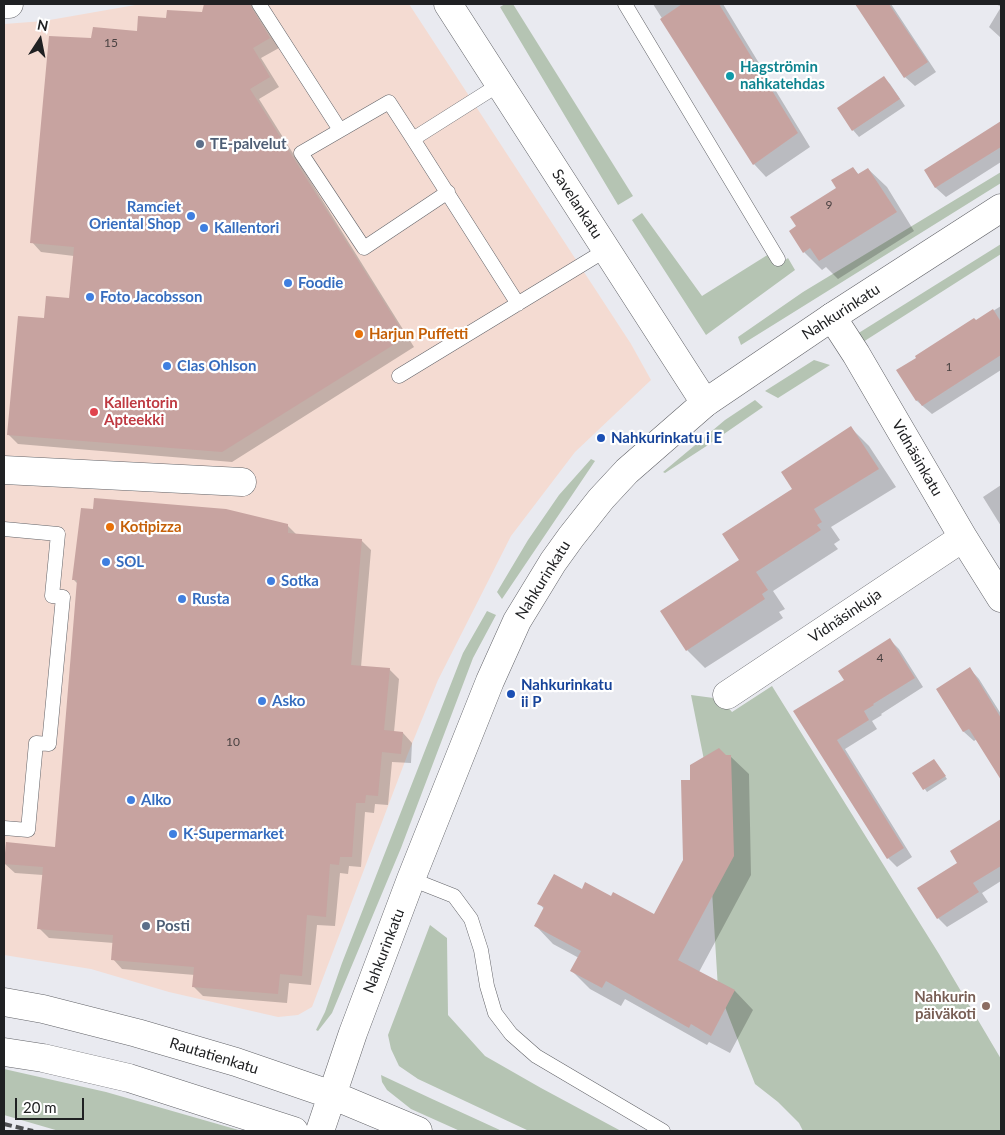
<!DOCTYPE html>
<meta charset="utf-8">
<style>
body{margin:0}
#map{position:relative;width:1005px;height:1135px;overflow:hidden;background:#e9eaf0;font-family:Lato,sans-serif}
canvas{display:block}
.frame{position:absolute;inset:0;border:5px solid #202123;pointer-events:none}
.north{position:absolute;left:15px;top:15px;width:50px;height:50px;-webkit-text-stroke:4px #fff;paint-order:stroke;rotate:11deg;font-size:14px;font-weight:700;line-height:20px;text-align:center;color:#202123}
.north::after{content:'';display:block;margin:auto;width:18px;height:22px;background:#202123;clip-path:polygon(50% 0,100% 100%,50% 72%,0 100%)}
.scale{position:absolute;left:15px;top:1098px;width:69px;height:22px;box-sizing:border-box;border:2px solid #202123;border-top:0;padding-left:6px;font-size:15px;line-height:18px;white-space:nowrap;color:#202123;-webkit-text-stroke:4px #fff;paint-order:stroke}
</style>
<div id="map">
<canvas width="1005" height="1135"></canvas>
<div class="frame"></div>
<div class="north">N</div>
<div class="scale">20 m</div>
</div>
<script>
const g = document.querySelector('canvas').getContext('2d');
g.lineJoin = 'round';
function fill(path, color) { g.fillStyle = color; g.fill(path, 'evenodd'); }
const poly = rows => new Path2D(rows.map(r => 'M' + r).join(''));
function strokePath(path, color, width, dash) { g.strokeStyle = color; g.lineWidth = width; g.lineCap = dash ? 'butt' : 'round'; g.setLineDash(dash || []); g.stroke(path); }
function drawText(font, color, halo, rows, align = 'center') {
  g.font = font + ' Lato,sans-serif'; g.lineWidth = 4.5; g.setLineDash([]); g.textBaseline = 'middle'; g.strokeStyle = halo; g.fillStyle = color; for (const [text, x, y, turn = 0] of rows) {
    g.save(); g.translate(x, y); g.rotate((+turn || 0) * Math.PI / 180); g.textAlign = isNaN(turn) ? turn : align; if (halo) g.strokeText(text, 0, 0); g.fillText(text, 0, 0); g.restore();
  }
}
fill(poly([
 [141,4,409,4,631,344,651,380,575,452,511,536,438,680,407,756,312,1007,298,1015,278,1017,169,992,91,969,4,955,4,24,44,21]
]), '#f4dbd2');
fill(poly([
 [505,4,513,4,633,196,618,205,500,7],
 [1001,172,1001,183,741,345,738,337,803,292],
 [642,213,702,296,769,254,777,266,788,258,795,270,706,335,632,220],
 [1001,244,1001,254,863,342,857,334],
 [814,360,830,365,778,398,765,391],
 [755,400,763,407,705,447,665,473,663,472,725,420],
 [591,459,595,461,502,599,497,592,528,540,559,495],
 [487,611,496,615,473,658,401,848,332,1013,318,1031,316,1030,325,1012,342,963,463,653],
 [772,686,939,954,1001,1059,1001,1131,803,1131,799,1123,778,1102,755,1084,718,989,704,760,691,695,721,699,732,712],
 [430,925,447,938,448,1015,485,1056,541,1088,621,1131,529,1131,418,1079,399,1066,391,1049,388,1035],
 [4,1069,106,1092,242,1131,59,1131,4,1115],
 [381,1075,430,1098,502,1131,460,1131,411,1109,387,1090,382,1082]
]), '#b5c4b3');
fill(poly([
 [206,4,251,4,255,8,279,48,261,58,279,87,259,99,414,347,232,462,18,444,8,434,45,320,71,299,74,256,41,252,32,242,93,40,138,32,203,13],
 [653,4,723,4,810,147,766,177,754,164],
 [857,4,891,4,936,72,915,86,905,77],
 [996,4,1001,4,1001,38,989,27,1001,7],
 [884,78,890,84,905,106,859,137,853,130],
 [1001,122,1001,162,946,197,936,188,925,170],
 [853,168,859,175,868,169,887,187,914,231,838,279,826,267,822,270,804,252,838,188],
 [1001,306,1001,370,932,414,917,401,898,371],
 [851,428,869,446,896,487,831,527,840,540,834,544,838,549,773,591,785,609,779,612,783,618,705,668,687,650,741,560,794,489],
 [1001,485,1001,526,983,497],
 [288,526,297,535,361,540,371,550,361,667,389,669,399,679,394,732,403,733,412,743,411,763,392,762,388,805,375,804,374,813,365,812,361,867,349,866,348,874,340,873,335,926,317,925,311,985,289,983,287,1003,203,996,194,987,195,975,122,969,113,959,114,943,49,938,39,928,43,875,15,873,5,864,56,848,78,584,73,579],
 [890,640,899,649,923,687,881,714,882,715,872,721,877,729,845,749,912,857,897,867,888,858,795,712,845,680],
 [970,669,979,679,1001,714,1001,777,977,739,974,741,964,732,938,689],
 [726,756,730,756,749,774,751,875,699,972,735,991,753,1010,730,1053,709,1042,707,1045,625,999,621,1006,590,989,572,971,579,958,553,944,535,925,544,909,539,903,611,898,654,915,684,860,691,781],
 [934,760,947,779,927,792,914,773],
 [997,823,1001,828,1001,881,982,893,988,902,947,927,938,918,959,863]
]), '#0003');
fill(poly([
 [204,4,250,5,270,38,253,48,270,77,250,89,406,337,222,452,7,435,18,316,44,318,46,296,69,298,74,247,30,243,49,36,91,38,93,27,137,31,138,16,166,18,167,10,202,12],
 [682,4,719,4,798,133,753,165,660,19],
 [855,4,889,4,928,62,904,78],
 [884,76,900,99,852,131,837,108],
 [1001,121,1001,147,935,188,924,170],
 [853,167,858,174,868,168,897,212,819,261,810,248,803,253,789,231,796,226,790,217,836,188,831,180],
 [993,309,1001,322,1001,355,922,406,918,400,916,401,896,370,916,358,915,356,974,318,976,320],
 [851,426,879,469,814,509,822,522,817,525,821,530,756,572,768,590,762,594,765,599,686,651,660,611,739,560,722,534,792,489,781,472],
 [94,498,226,509,288,524,288,533,362,539,351,665,390,668,384,730,403,732,401,754,382,752,378,796,366,795,365,803,356,803,352,857,340,857,339,865,330,864,326,917,307,915,302,976,280,974,278,994,192,987,194,967,111,960,113,935,37,929,43,867,4,864,6,842,55,847,77,580,72,580,81,508,93,509],
 [890,638,915,678,873,704,874,705,864,711,869,720,837,740,904,848,887,859,793,711,844,680,838,671],
 [970,667,1001,718,1001,780,969,729,963,732,936,689],
 [719,748,726,755,731,755,734,856,678,960,735,990,711,1036,691,1024,689,1028,606,981,602,988,570,971,581,951,534,926,544,907,537,904,554,874,582,889,585,882,611,896,613,892,654,914,683,860,681,780,690,780,690,765],
 [934,759,946,776,923,790,912,773],
 [1001,819,1001,866,973,883,979,892,937,919,917,888,957,863,950,851]
]), '#c7a3a0');
const lane = poly([
 [259,4,340,130],
 [625,4,778,259],
 [413,139,518,304],
 [448,192,364,248,301,153,389,102,413,139,500,84],
 [399,376,606,250],
 [4,529,58,534,52,596,63,597,49,744,36,743,28,830,4,828],
 [411,879,454,896,471,919,481,950,487,986,495,1013,511,1034,536,1056,663,1131]
]);
const street = poly([
 [448,4,705,403],
 [832,317,856,354,964,539,1001,598],
 [4,470,242,482],
 [727,695,955,543,964,539]
]);
const secondary = poly([
 [4,4,9,4],
 [4,1002,43,1009,137,1033,236,1062,332,1095,418,1131],
 [4,1052,43,1058,129,1078,294,1131],
 [320,1131,353,1033,411,879,490,681,517,621,553,562,571,537,601,499,627,471,705,403,832,317,1001,208]
]);
strokePath(lane, '#626368', 15);
strokePath(street, '#626368', 29);
strokePath(secondary, '#626368', 29);
strokePath(lane, '#fff', 14);
strokePath(street, '#fff', 28);
strokePath(secondary, '#fff', 28);
strokePath(poly([
 [4,1124,33,1131]
]), '#4e4f52', 4, [8, 4]);
for (const [x, y, r, color] of [
 [730,76,5,"#0f9aa8"],
 [200,144,5,"#5c6f8a"],
 [191,216,5,"#3f7fe0"],
 [204,228,5,"#3f7fe0"],
 [288,283,5,"#3f7fe0"],
 [90,297,5,"#3f7fe0"],
 [359,334,5,"#e8710a"],
 [167,366,5,"#3f7fe0"],
 [94,412,5,"#e0444e"],
 [601,438,5,"#1a4fb4"],
 [110,527,5,"#e8710a"],
 [106,562,5,"#3f7fe0"],
 [271,581,5,"#3f7fe0"],
 [182,599,5,"#3f7fe0"],
 [511,694,5,"#1a4fb4"],
 [262,701,5,"#3f7fe0"],
 [131,800,5,"#3f7fe0"],
 [173,834,5,"#3f7fe0"],
 [146,926,5,"#5c6f8a"],
 [986,1006,5,"#8d6e63"]
]) { const dot = new Path2D(); dot.arc(x, y, r, 0, 2 * Math.PI); g.fillStyle = color; g.fill(dot); strokePath(dot, '#fff', 2); }
drawText('12px', '#4a4242', null, [
 ["15",111,43],
 ["9",829,205],
 ["1",949,367],
 ["4",880,658],
 ["10",233,742]
]);
drawText('bold 15px', '#0d838f', '#fff', [
 ["Hagströmin",740,67],
 ["nahkatehdas",740,84]
], 'left');
drawText('bold 15px', '#4e5e75', '#fff', [
 ["TE-palvelut",210,144],
 ["Posti",156,926]
], 'left');
drawText('15px', '#202123', '#fff', [
 ["Savelankatu",577,204,57],
 ["Nahkurinkatu",841,312,-33],
 ["Vidnäsinkatu",917,458,60],
 ["Nahkurinkatu",543,580,-58],
 ["Vidnäsinkuja",845,616,-34],
 ["Nahkurinkatu",384,951,-69],
 ["Rautatienkatu",214,1056,17]
]);
drawText('bold 15px', '#366cbe', '#fff', [
 ["Ramciet",181,207,"right"],
 ["Oriental Shop",181,224,"right"],
 ["Kallentori",214,228],
 ["Foodie",298,283],
 ["Foto Jacobsson",100,297],
 ["Clas Ohlson",177,366],
 ["SOL",116,562],
 ["Sotka",281,581],
 ["Rusta",192,599],
 ["Asko",272,701],
 ["Alko",141,800],
 ["K-Supermarket",183,834]
], 'left');
drawText('bold 15px', '#c56008', '#fff', [
 ["Harjun Puffetti",369,334],
 ["Kotipizza",120,527]
], 'left');
drawText('bold 15px', '#be3a42', '#fff', [
 ["Kallentorin",104,403],
 ["Apteekki",104,420]
], 'left');
drawText('bold 15px', '#164399', '#fff', [
 ["Nahkurinkatu i E",611,438],
 ["Nahkurinkatu",521,685],
 ["ii P",521,702]
], 'left');
drawText('bold 15px', '#785e54', '#fff', [
 ["Nahkurin",976,997],
 ["päiväkoti",976,1014]
], 'right');
</script>
